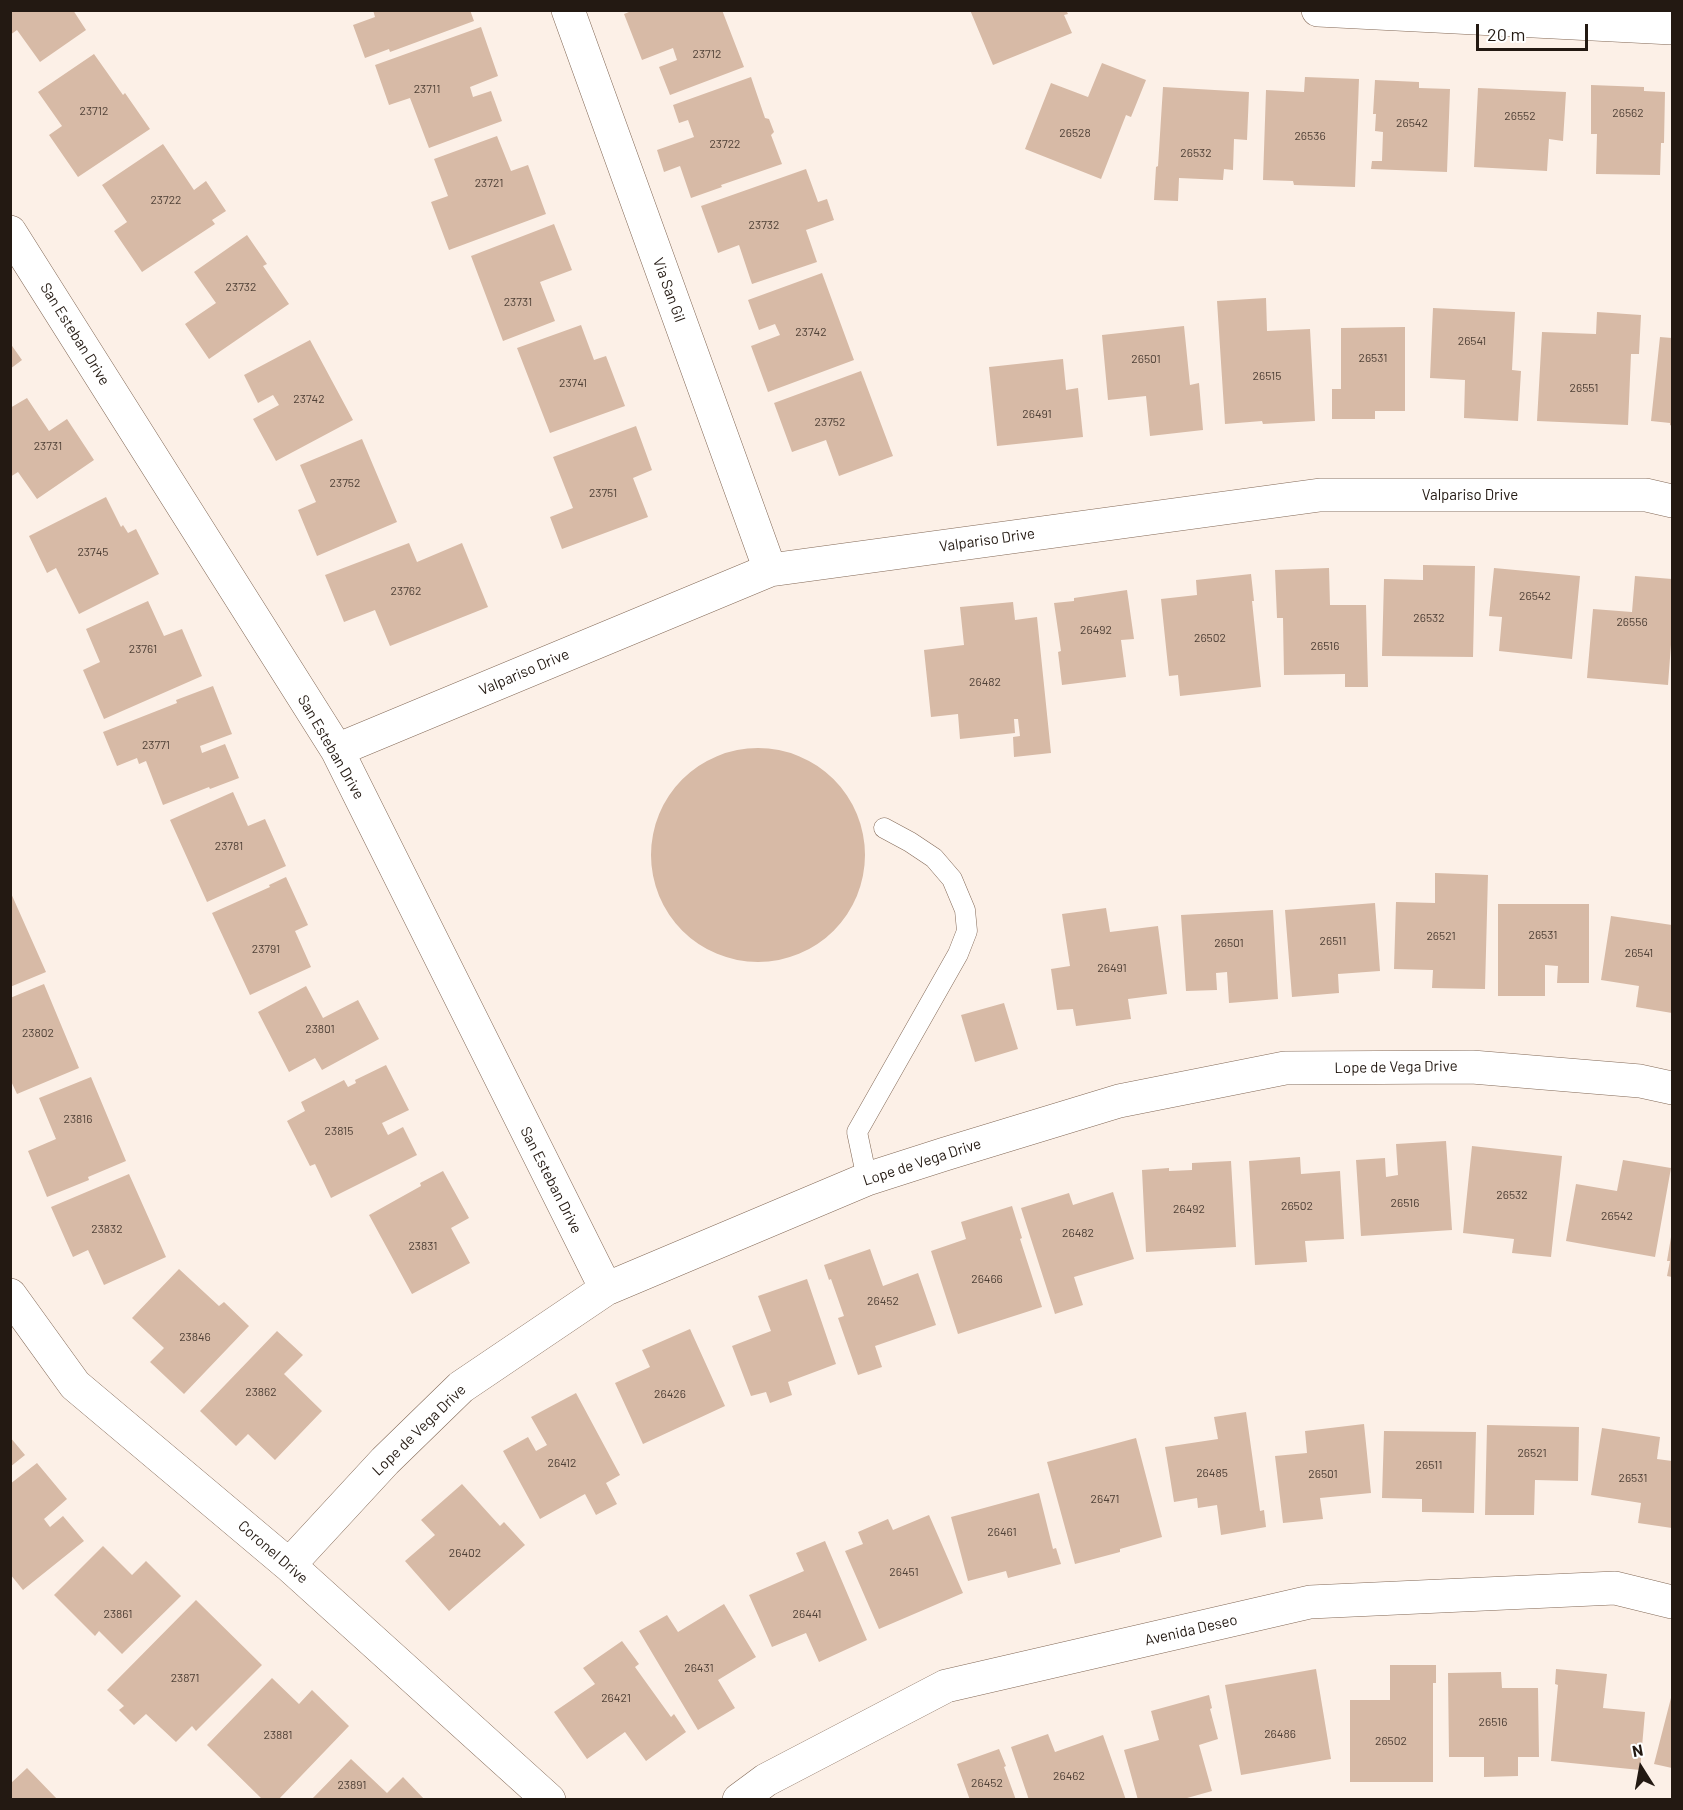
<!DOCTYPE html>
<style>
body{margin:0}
#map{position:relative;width:1683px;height:1810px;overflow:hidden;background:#fcf0e7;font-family:Barlow,sans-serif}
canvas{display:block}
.frame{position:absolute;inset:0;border:12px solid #231912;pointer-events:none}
.north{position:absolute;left:1611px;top:1738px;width:60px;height:60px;-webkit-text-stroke:4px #fff;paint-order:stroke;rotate:349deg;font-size:16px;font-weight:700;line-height:24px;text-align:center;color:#231912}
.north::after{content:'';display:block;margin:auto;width:21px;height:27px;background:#231912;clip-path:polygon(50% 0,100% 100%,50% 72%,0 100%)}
.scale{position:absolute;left:1476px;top:24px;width:112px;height:27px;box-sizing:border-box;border:3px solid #231912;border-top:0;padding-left:8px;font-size:18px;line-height:21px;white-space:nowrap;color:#231912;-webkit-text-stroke:4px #fff;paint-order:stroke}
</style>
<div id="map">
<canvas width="1683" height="1810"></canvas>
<div class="frame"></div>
<div class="north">N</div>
<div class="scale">20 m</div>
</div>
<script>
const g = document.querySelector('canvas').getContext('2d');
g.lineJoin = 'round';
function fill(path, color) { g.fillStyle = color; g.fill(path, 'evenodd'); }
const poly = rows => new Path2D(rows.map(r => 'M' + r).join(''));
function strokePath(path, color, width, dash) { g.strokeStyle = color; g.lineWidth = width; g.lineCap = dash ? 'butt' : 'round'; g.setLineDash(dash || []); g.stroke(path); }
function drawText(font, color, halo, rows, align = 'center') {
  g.font = font + ' Barlow,sans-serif'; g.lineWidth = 4.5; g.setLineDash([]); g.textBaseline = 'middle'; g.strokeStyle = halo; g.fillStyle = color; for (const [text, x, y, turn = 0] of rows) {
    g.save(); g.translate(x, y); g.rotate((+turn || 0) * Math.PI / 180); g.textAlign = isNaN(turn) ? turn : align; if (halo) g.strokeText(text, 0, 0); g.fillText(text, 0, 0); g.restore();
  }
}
fill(poly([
 [10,10,73,10,86,30,40,62,17,30,10,35],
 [373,10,470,10,474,21,390,52,389,49,365,58,353,25,375,17],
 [634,10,722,10,744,67,670,95,659,67,677,60,673,48,642,60,624,14],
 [970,10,1066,10,1068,14,1064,15,1072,33,993,65],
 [481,27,498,76,470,87,473,97,491,91,502,121,429,148,410,98,389,105,375,65],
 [94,54,123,95,125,93,150,129,78,177,49,135,62,126,38,92],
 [1102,63,1146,80,1131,117,1126,115,1101,179,1025,149,1051,83,1088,97],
 [751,77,765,118,769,119,774,132,771,135,782,164,721,185,722,187,691,198,680,166,664,172,657,150,694,137,688,120,679,123,673,105],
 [1305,77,1359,79,1355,187,1294,185,1293,181,1263,180,1266,90,1304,92],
 [1375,80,1419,82,1419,88,1450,89,1447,172,1371,169,1372,161,1382,161,1383,132,1375,131,1376,114,1373,114],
 [1591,85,1644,87,1644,91,1665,92,1664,143,1661,143,1660,175,1596,174,1597,134,1591,134],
 [1163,87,1249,92,1247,140,1234,139,1233,170,1224,169,1223,180,1179,178,1178,201,1154,200,1156,167,1158,166],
 [1478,88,1566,92,1563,141,1549,139,1547,171,1474,167],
 [497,136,511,171,528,165,546,214,449,250,431,202,448,196,434,159],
 [163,144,194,190,206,181,226,211,212,220,215,224,142,272,114,231,127,222,102,185],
 [806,169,818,202,827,199,834,220,806,230,817,262,752,284,739,245,718,253,701,206],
 [554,224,572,270,540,282,555,321,503,341,471,256],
 [247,235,267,264,263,266,289,304,209,359,185,324,216,303,194,272],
 [822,273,854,360,768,392,751,346,780,335,775,324,759,330,748,300],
 [1266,298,1267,331,1310,329,1315,421,1263,424,1262,421,1225,424,1217,301],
 [1433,308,1515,312,1512,370,1521,371,1518,421,1464,418,1465,380,1430,378],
 [1597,312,1641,315,1639,354,1631,354,1628,425,1537,421,1542,332,1596,334],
 [581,325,594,360,606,356,625,406,550,433,517,348],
 [1184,326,1190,385,1199,383,1203,430,1150,436,1146,396,1108,400,1102,335],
 [1405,327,1405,411,1375,411,1375,419,1332,419,1332,389,1341,389,1341,328],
 [1660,337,1672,338,1672,426,1670,425,1670,423,1651,421],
 [310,340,353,420,276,461,253,419,279,405,273,395,258,403,244,375],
 [10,343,22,360,10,369],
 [1063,359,1066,390,1078,388,1083,437,997,446,989,367],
 [861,371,893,456,839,476,826,440,792,452,774,403],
 [27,398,49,431,67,419,94,460,37,499,18,472,10,477,10,408],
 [636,426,652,470,633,478,648,517,562,549,550,517,573,508,553,457],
 [362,439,397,522,317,556,298,510,316,502,300,465],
 [106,497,121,527,123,525,128,533,136,529,159,574,79,614,56,568,47,573,29,536],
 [409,543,417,562,462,543,488,607,390,646,375,610,344,622,325,575],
 [1423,565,1475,566,1473,657,1382,656,1384,579,1423,580],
 [1329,568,1330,605,1366,605,1368,687,1345,687,1345,674,1284,675,1283,618,1277,618,1275,570],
 [1494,568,1580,576,1572,659,1499,651,1502,617,1489,616],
 [1251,574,1254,601,1252,601,1261,687,1180,696,1178,675,1169,676,1161,599,1197,595,1196,580],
 [1635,576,1672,579,1672,631,1668,685,1587,678,1593,609,1632,612],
 [1127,590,1134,639,1121,640,1126,677,1062,685,1058,652,1061,651,1054,603,1074,601,1074,598],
 [148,601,164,636,182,629,202,676,104,719,83,670,100,662,86,629],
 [1013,602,1015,620,1037,617,1051,753,1014,757,1013,737,1020,736,1018,719,1014,719,1015,733,960,739,958,714,931,717,924,650,964,645,960,607],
 [213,686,232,734,200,746,202,753,225,744,239,778,210,789,209,787,163,805,146,761,139,764,137,758,117,766,103,732,177,703,176,700],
 '651 855a107 107 0 1 1 214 0a107 107 0 1 1-214 0Z',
 [233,792,248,826,265,819,286,866,207,902,170,820],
 [1435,873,1488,875,1485,989,1432,988,1433,970,1394,969,1396,902,1435,903],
 [286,877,308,925,295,931,311,967,250,995,212,913,270,887,269,885],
 [10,891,46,972,10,987],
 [1375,903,1380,971,1338,974,1339,993,1292,997,1285,910],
 [1498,904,1589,904,1589,983,1557,983,1558,966,1545,965,1545,996,1498,996],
 [1106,908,1110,932,1158,926,1167,994,1128,999,1131,1019,1076,1026,1073,1009,1057,1010,1051,969,1070,966,1062,914],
 [1273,910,1278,999,1229,1003,1227,972,1216,973,1217,990,1186,991,1181,915],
 [1611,916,1672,925,1672,1013,1636,1007,1639,986,1601,980],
 [44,984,79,1068,17,1094,10,1079,10,998],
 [306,986,323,1018,358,1000,379,1039,322,1070,315,1058,289,1072,258,1012],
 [1004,1003,1018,1049,975,1062,961,1015],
 [386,1065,409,1110,382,1123,388,1135,403,1127,417,1155,331,1198,315,1164,310,1166,287,1121,305,1111,301,1102,344,1080,348,1087,356,1083,355,1080],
 [91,1077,126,1161,88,1177,89,1180,47,1197,28,1151,56,1139,39,1098],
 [1446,1141,1452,1230,1361,1236,1356,1160,1385,1158,1386,1177,1398,1175,1396,1144],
 [1472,1146,1562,1156,1551,1257,1512,1253,1514,1239,1463,1233],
 [1300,1157,1301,1174,1340,1171,1344,1239,1305,1241,1307,1262,1255,1265,1249,1161],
 [1623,1160,1671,1168,1655,1257,1566,1241,1576,1184,1617,1191],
 [1231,1161,1236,1247,1146,1252,1142,1170,1169,1168,1169,1171,1192,1170,1192,1163],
 [443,1171,469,1218,451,1228,470,1263,412,1294,369,1215,421,1186,420,1183],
 [129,1174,166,1257,104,1285,88,1250,73,1257,51,1207],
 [1113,1192,1134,1259,1074,1277,1083,1305,1055,1314,1021,1208,1069,1193,1073,1205],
 [1012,1206,1022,1238,1020,1239,1042,1307,958,1334,931,1251,966,1239,961,1222],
 [1671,1237,1672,1237,1672,1277,1667,1276,1670,1261,1667,1261],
 [870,1249,883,1286,918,1273,936,1325,875,1346,882,1367,858,1375,838,1318,844,1316,831,1279,829,1280,824,1265],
 [179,1269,219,1306,224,1302,249,1326,184,1394,150,1362,164,1348,132,1318],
 [807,1279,836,1364,788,1382,792,1395,770,1403,766,1392,751,1396,732,1346,771,1331,758,1296],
 [690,1329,725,1406,643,1444,615,1383,650,1367,642,1350],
 [277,1331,303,1355,284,1374,322,1411,275,1460,248,1434,236,1446,200,1411],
 [576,1393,620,1475,606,1483,617,1504,596,1515,585,1494,540,1519,503,1451,528,1437,536,1451,547,1445,531,1417],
 [1246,1412,1260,1511,1264,1510,1266,1527,1221,1535,1217,1505,1198,1508,1197,1498,1174,1502,1165,1447,1218,1439,1214,1417],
 [1364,1424,1371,1493,1320,1498,1323,1519,1283,1523,1275,1456,1307,1453,1305,1431],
 [1487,1425,1579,1427,1578,1481,1535,1480,1534,1515,1485,1515],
 [1602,1428,1660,1437,1657,1459,1672,1461,1672,1528,1638,1523,1641,1503,1591,1495],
 [1384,1431,1476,1432,1474,1513,1422,1512,1422,1499,1382,1498],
 [10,1437,25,1455,10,1467],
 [1136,1438,1162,1537,1120,1549,1120,1552,1075,1564,1047,1462],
 [37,1463,67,1499,44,1519,50,1527,63,1516,84,1541,23,1590,10,1574,10,1484],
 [462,1484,500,1526,504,1522,525,1545,449,1611,405,1561,435,1535,421,1520],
 [1039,1493,1053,1549,1056,1548,1061,1564,1008,1578,1006,1571,968,1581,951,1517],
 [929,1515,963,1593,879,1629,845,1551,863,1544,858,1532,888,1519,893,1530],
 [825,1541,867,1640,819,1662,806,1633,772,1647,749,1595,804,1571,796,1553],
 [103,1546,132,1575,146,1561,181,1596,122,1654,99,1631,95,1636,54,1595],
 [196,1600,262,1665,196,1731,192,1726,176,1742,146,1714,134,1725,119,1710,124,1706,107,1690],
 [724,1604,756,1657,718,1680,735,1708,698,1730,639,1631,667,1615,678,1632],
 [622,1641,639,1664,635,1667,671,1717,674,1714,686,1732,646,1761,625,1732,587,1759,554,1712,595,1684,583,1668],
 [1390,1665,1436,1665,1436,1683,1433,1683,1433,1782,1350,1782,1350,1700,1390,1700],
 [1316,1669,1331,1759,1241,1775,1225,1685],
 [1556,1669,1607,1674,1603,1708,1645,1712,1640,1770,1551,1761,1558,1685,1555,1684],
 [1501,1672,1502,1688,1538,1688,1539,1757,1518,1757,1518,1776,1484,1777,1484,1757,1449,1757,1448,1673],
 [272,1678,299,1704,312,1690,349,1726,278,1800,263,1800,207,1745],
 [1672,1694,1672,1768,1654,1764],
 [1209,1695,1212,1708,1210,1709,1218,1739,1199,1745,1212,1791,1180,1800,1138,1800,1124,1750,1159,1740,1151,1711],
 [1048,1734,1055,1752,1103,1735,1126,1800,1029,1800,1011,1747],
 [999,1749,1006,1766,1004,1767,1016,1800,970,1800,957,1764],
 [351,1759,387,1793,403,1777,425,1800,311,1800],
 [27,1768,58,1800,10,1800,10,1784]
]), '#d7baa6');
const service = poly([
 [867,1179,857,1132,958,954,967,931,965,910,952,879,934,858,910,842,884,828]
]);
const minor = poly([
 [568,10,770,570],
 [1318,10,1672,28],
 [10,232,337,750,606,1289],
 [337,750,770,570,1320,495,1646,495,1672,501],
 [10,1295,75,1385,289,1565,549,1800],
 [289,1565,385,1461,461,1387,606,1289,867,1179,945,1154,1119,1101,1285,1068,1472,1067,1640,1081,1672,1088],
 [739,1800,766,1780,946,1686,1310,1602,1615,1588,1672,1602]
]);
strokePath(service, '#836957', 21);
strokePath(minor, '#836957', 34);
strokePath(service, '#fff', 20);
strokePath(minor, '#fff', 33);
drawText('12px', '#504137', null, [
 ["23712",707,54],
 ["23711",427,89],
 ["23712",94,111],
 ["26562",1628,113],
 ["26552",1520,116],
 ["26542",1412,123],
 ["26528",1075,133],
 ["26536",1310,136],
 ["23722",725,144],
 ["26532",1196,153],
 ["23721",489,183],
 ["23722",166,200],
 ["23732",764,225],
 ["23732",241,287],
 ["23731",518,302],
 ["23742",811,332],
 ["26541",1472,341],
 ["26531",1373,358],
 ["26501",1146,359],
 ["26515",1267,376],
 ["23741",573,383],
 ["26551",1584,388],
 ["23742",309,399],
 ["26491",1037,414],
 ["23752",830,422],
 ["23731",48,446],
 ["23752",345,483],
 ["23751",603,493],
 ["23745",93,552],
 ["23762",406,591],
 ["26542",1535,596],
 ["26532",1429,618],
 ["26556",1632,622],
 ["26492",1096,630],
 ["26502",1210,638],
 ["26516",1325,646],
 ["23761",143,649],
 ["26482",985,682],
 ["23771",156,745],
 ["23781",229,846],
 ["26531",1543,935],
 ["26521",1441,936],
 ["26511",1333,941],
 ["26501",1229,943],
 ["23791",266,949],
 ["26541",1639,953],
 ["26491",1112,968],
 ["23801",320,1029],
 ["23802",38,1033],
 ["23816",78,1119],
 ["23815",339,1131],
 ["26532",1512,1195],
 ["26516",1405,1203],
 ["26502",1297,1206],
 ["26492",1189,1209],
 ["26542",1617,1216],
 ["23832",107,1229],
 ["26482",1078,1233],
 ["23831",423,1246],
 ["26466",987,1279],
 ["26452",883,1301],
 ["23846",195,1337],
 ["23862",261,1392],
 ["26426",670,1394],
 ["26521",1532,1453],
 ["26412",562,1463],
 ["26511",1429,1465],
 ["26485",1212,1473],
 ["26501",1323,1474],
 ["26531",1633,1478],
 ["26471",1105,1499],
 ["26461",1002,1532],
 ["26402",465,1553],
 ["26451",904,1572],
 ["23861",118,1614],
 ["26441",807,1614],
 ["26431",699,1668],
 ["23871",185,1678],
 ["26421",616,1698],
 ["26516",1493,1722],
 ["26486",1280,1734],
 ["23881",278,1735],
 ["26502",1391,1741],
 ["26462",1069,1776],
 ["26452",987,1783],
 ["23891",352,1785]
]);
drawText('15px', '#231912', '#fff', [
 ["Via San Gil",669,290,70],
 ["San Esteban Drive",75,334,58],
 ["Valpariso Drive",1470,495],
 ["Valpariso Drive",987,540,-8],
 ["Valpariso Drive",524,672,-23],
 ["San Esteban Drive",331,747,60],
 ["Lope de Vega Drive",1396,1067,-1],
 ["Lope de Vega Drive",922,1162,-18],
 ["San Esteban Drive",551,1180,63],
 ["Lope de Vega Drive",419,1430,-44],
 ["Coronel Drive",273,1552,41],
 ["Avenida Deseo",1191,1630,-13]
]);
</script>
